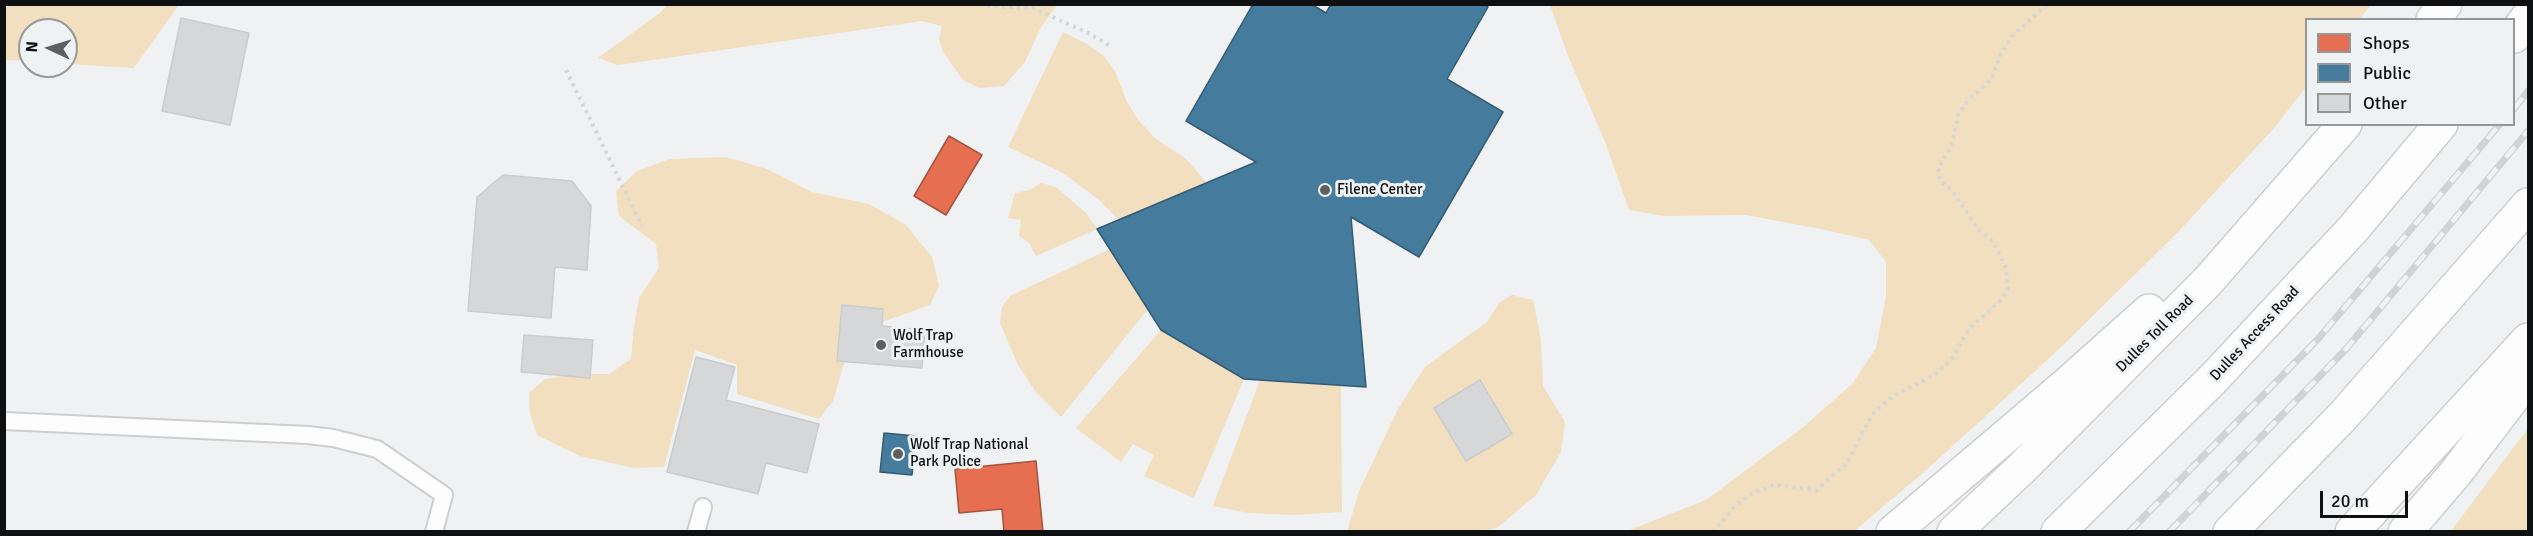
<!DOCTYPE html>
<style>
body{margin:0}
#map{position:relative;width:2533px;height:536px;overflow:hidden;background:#eff1f2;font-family:Signika,sans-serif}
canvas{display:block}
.frame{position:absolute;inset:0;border:6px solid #0f1011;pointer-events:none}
.legend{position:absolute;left:2305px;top:18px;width:210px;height:108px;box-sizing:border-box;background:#eef2f3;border:2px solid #959899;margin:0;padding:8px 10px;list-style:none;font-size:18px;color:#0f1011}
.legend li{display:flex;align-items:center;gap:12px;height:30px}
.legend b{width:30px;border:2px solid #959899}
.north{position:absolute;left:18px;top:18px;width:60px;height:60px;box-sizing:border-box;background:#eef2f3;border:2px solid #959899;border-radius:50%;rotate:274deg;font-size:16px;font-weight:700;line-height:24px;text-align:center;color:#0f1011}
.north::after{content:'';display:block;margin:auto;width:21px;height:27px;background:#5d5f60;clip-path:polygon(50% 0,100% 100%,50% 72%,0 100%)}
.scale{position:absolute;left:2320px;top:491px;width:88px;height:27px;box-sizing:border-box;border:3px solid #0f1011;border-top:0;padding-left:8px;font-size:18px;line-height:21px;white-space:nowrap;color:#0f1011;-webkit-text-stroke:4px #eef2f3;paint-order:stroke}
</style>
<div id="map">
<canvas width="2533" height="536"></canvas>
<div class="frame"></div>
<ul class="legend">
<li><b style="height:16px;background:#e76f51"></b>Shops</li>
<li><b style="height:16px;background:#457b9d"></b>Public</li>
<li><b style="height:16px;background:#d5d7d8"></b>Other</li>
</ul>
<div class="north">N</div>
<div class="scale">20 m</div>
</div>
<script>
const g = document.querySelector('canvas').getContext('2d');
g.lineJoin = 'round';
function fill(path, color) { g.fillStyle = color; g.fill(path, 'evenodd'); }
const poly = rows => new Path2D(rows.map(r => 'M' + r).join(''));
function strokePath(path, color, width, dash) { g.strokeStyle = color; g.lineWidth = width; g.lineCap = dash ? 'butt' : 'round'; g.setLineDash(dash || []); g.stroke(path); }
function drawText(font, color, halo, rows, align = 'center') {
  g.font = font + ' Signika,sans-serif'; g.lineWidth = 6; g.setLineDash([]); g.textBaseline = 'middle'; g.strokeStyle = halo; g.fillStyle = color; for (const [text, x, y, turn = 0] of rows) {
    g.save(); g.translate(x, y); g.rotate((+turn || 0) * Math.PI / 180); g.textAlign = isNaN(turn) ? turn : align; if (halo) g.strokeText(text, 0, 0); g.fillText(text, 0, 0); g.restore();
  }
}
fill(poly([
 [4,5,5,4,183,5,178,6,134,68,66,64,66,30,30,30,30,61,5,60],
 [667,5,667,4,1057,5,1040,29,1025,62,1004,86,979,88,963,80,943,52,939,39,942,26,922,21,618,65,598,58,660,13],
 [1550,5,1550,4,2371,5,2359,19,2306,20,2306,87,2275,127,2179,231,2056,352,1924,472,1853,532,1627,531,1706,500,1801,429,1853,383,1876,348,1886,297,1886,262,1869,240,1821,229,1746,215,1664,216,1629,210,1606,144,1568,56],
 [1063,32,1087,44,1104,56,1115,71,1126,100,1138,120,1156,139,1185,158,1207,183,1119,220,1098,199,1063,173,1008,147],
 [726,157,767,169,812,192,869,204,906,225,932,257,939,286,930,305,860,330,848,350,833,401,819,419,737,394,737,365,695,350,664,467,634,468,580,456,537,435,530,414,529,393,545,379,579,374,609,374,631,359,634,327,639,298,659,268,656,244,619,216,616,191,637,171,670,159],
 [1041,183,1056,187,1086,213,1097,229,1036,256,1029,243,1019,236,1021,220,1008,218,1015,193,1030,190],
 [1110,249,1148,309,1061,417,1035,391,1018,365,1000,323,1002,307,1010,296],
 [1512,295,1533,300,1541,340,1543,386,1565,422,1561,452,1536,495,1497,528,1478,531,1347,532,1359,491,1398,409,1425,367,1487,322,1500,302],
 [1161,330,1244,379,1194,498,1144,476,1154,455,1133,444,1121,462,1076,428],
 [1260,380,1341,385,1342,512,1294,515,1249,513,1213,506],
 [2528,429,2528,531,2451,531,2513,448]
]), '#f1dfc0');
const shops = poly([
 [949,136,982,155,946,215,914,196,949,136],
 [1036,461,1043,532,1004,532,1002,509,959,513,955,469,1036,461]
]);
fill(shops, '#e76f51');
strokePath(shops, '#a6523e', 1.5);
const public = poly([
 [1253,4,1311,4,1326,13,1331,4,1483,4,1488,7,1447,79,1503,112,1419,257,1351,217,1366,387,1244,379,1161,330,1097,229,1256,162,1186,121,1253,4],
 [884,433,916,436,912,475,880,472,884,433]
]);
fill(public, '#457b9d');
strokePath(public, '#355b73', 1.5);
const building = poly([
 [181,18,249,33,230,125,162,111,181,18],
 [503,175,572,181,591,206,587,270,555,267,551,318,468,311,477,197,503,175],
 [842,305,883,309,882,326,925,330,922,368,837,361,842,305],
 [524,335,593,340,590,378,521,372,524,335],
 [696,357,735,367,726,400,819,424,807,473,766,463,758,494,667,472,696,357],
 [1480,380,1512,434,1466,461,1434,408,1480,380]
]);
fill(building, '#d5d7d8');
strokePath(building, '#cacccd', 1.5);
const lane = poly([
 [4,421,308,435,333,438,377,449,444,495,434,532],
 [696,532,703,507]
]);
const highway = poly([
 [2433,20,2445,4],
 [2514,36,2528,17],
 [1893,532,2066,385,2149,311],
 [1954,532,2022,468,2208,281,2345,124],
 [2058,532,2213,379,2353,229,2441,124],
 [2230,532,2343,416,2528,205],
 [2352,532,2528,340],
 [2405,532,2454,475,2528,378]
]);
strokePath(lane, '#cdcfcf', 20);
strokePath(highway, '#cdcfcf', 36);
strokePath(poly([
 [987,6,1033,8,1088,33,1109,45],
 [566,70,642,226],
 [1713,532,1735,506,1749,495,1773,485,1817,490,1848,462,1863,431,1875,411,1895,395,1938,373,1953,358,1968,330,2002,299,2008,288,2006,268,1994,243,1977,228,1952,190,1940,181,1938,168,1952,146,1958,116,1965,104,1992,78,2000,56,2012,36,2047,4]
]), '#d6d6d6', 4, [3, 4.5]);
strokePath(lane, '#fdfdfd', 16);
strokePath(highway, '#fdfdfd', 33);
const rail = poly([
 [2514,109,2528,91],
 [2129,532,2318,339,2500,124],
 [2169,532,2346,349,2528,131]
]);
strokePath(rail, '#d2d2d3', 7);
strokePath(rail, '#eef2f3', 4.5, [14]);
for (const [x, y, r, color] of [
 [1325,190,6,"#5d5f60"],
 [881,345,6,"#5d5f60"],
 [898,454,6,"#5d5f60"]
]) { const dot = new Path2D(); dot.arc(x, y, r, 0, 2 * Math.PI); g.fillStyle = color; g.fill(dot); strokePath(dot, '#eef2f3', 2); }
drawText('15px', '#0f1011', '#eef2f3', [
 ["Filene Center",1337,190],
 ["Wolf Trap",893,336],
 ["Farmhouse",893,353],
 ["Wolf Trap National",910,445],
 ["Park Police",910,462]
], 'left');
drawText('15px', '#0f1011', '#eef2f3', [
 ["Dulles Toll Road",2155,334,-45],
 ["Dulles Access Road",2255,334,-47]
]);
</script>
